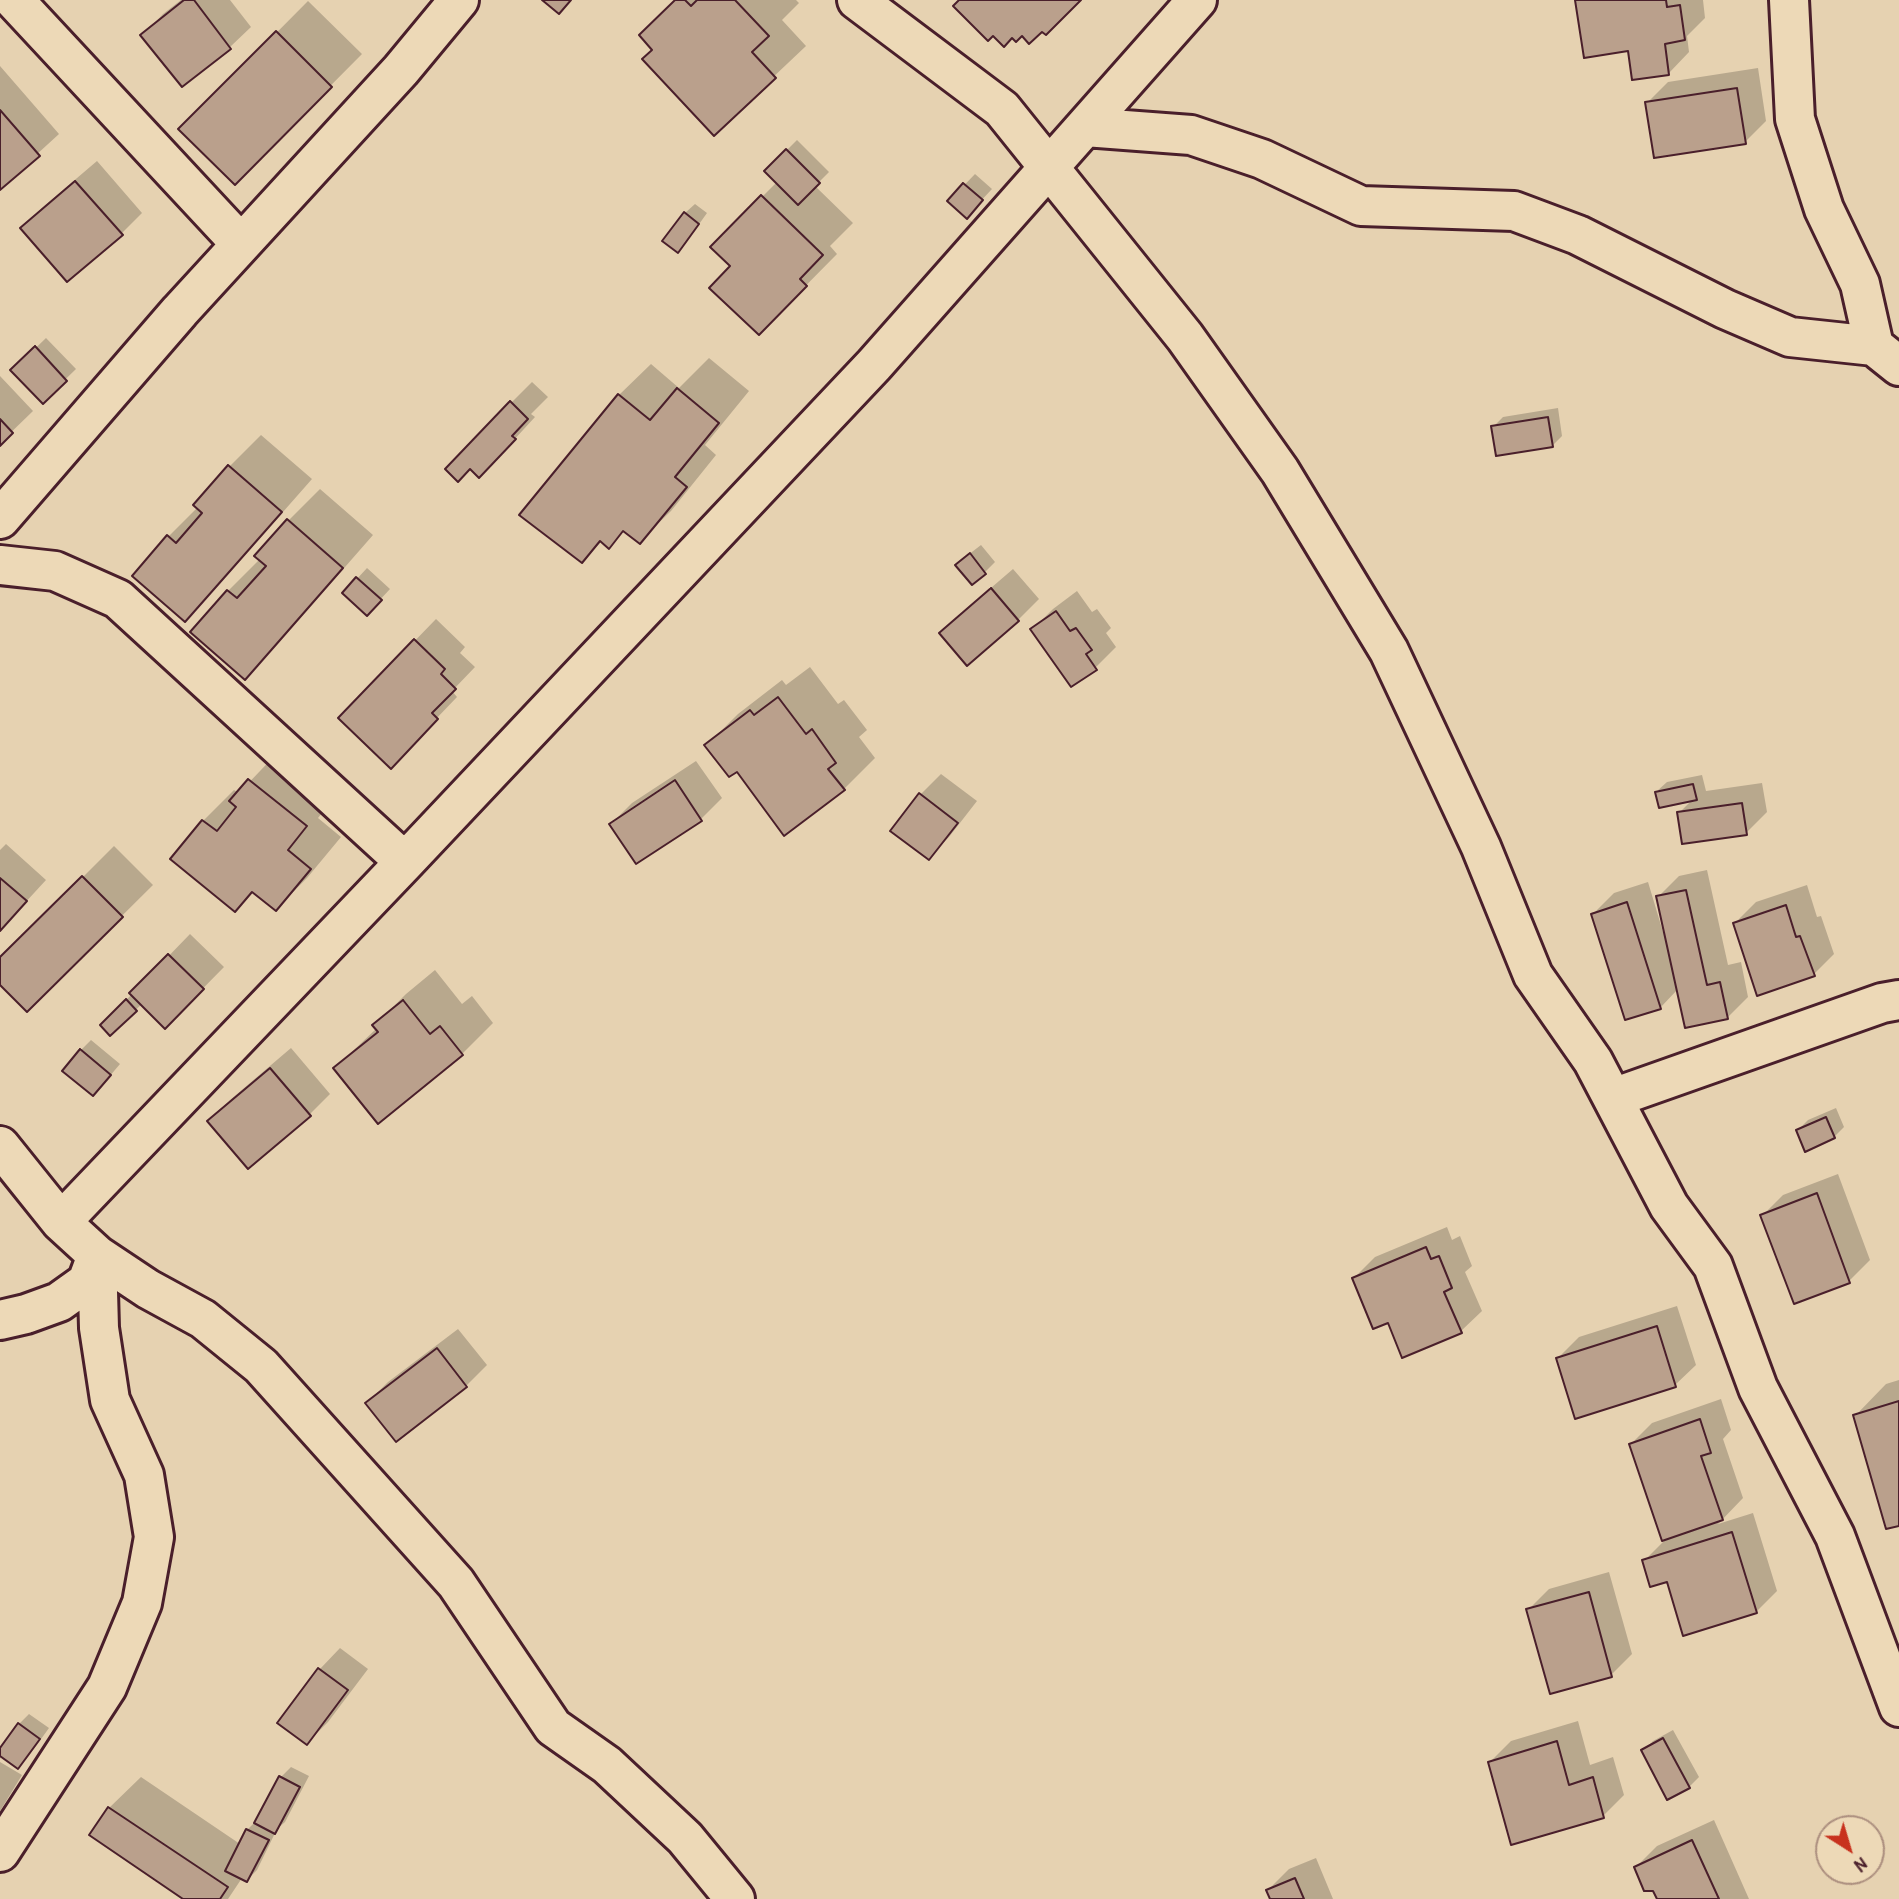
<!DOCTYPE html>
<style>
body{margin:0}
#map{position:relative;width:1899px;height:1899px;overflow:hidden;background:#e6d2b1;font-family:"Patrick Hand",sans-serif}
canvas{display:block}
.north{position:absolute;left:1815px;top:1815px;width:70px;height:70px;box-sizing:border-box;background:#edd9b7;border:2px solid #ac8f7f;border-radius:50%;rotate:143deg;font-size:19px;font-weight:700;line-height:28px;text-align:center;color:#4a1f2b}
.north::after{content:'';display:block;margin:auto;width:24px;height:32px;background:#c8321e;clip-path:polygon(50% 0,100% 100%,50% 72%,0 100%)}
</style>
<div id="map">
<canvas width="1899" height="1899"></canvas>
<div class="north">N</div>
</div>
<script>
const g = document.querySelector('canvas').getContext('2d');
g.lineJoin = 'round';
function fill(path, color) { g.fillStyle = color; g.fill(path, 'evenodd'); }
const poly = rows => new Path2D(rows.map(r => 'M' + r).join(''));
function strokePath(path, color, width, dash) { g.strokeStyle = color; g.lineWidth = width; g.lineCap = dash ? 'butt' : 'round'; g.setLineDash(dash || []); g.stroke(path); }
fill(poly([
 [181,0,230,0,251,27,230,47,182,85,143,35,163,14],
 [676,0,796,0,799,3,782,20,806,46,714,133],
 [1577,0,1703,0,1705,18,1687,36,1689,52,1669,73,1629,49],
 [308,1,362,54,235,182,181,129],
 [0,66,59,134,0,188],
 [1758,68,1766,121,1745,142,1647,103,1668,82],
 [797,140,829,172,815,186,853,223,830,246,837,254,759,333,732,266,712,247,777,182,766,171],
 [97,161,142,213,121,234,22,228,43,207],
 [975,174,992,189,976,206,949,201],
 [695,204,707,213,687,241,677,250,685,213],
 [46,338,76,369,43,401,13,370],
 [709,358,749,391,705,445,716,455,671,511,639,542,625,530,609,546,602,541,582,561,522,515,619,395,651,364,679,388],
 [0,376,33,411,0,443],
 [532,382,548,397,531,414,535,417,500,455,511,403],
 [1558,408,1562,436,1552,446,1493,427,1503,417],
 [261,435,312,479,216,588,185,620,168,537,198,507,196,505,230,466],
 [320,489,373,535,276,646,245,677,228,591,260,559,257,556,289,520],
 [981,545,995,562,985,572,968,555],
 [367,568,390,589,377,603,344,593],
 [1013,569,1039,599,1018,620,942,633,963,612],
 [1077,591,1092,612,1097,609,1111,628,1106,633,1116,647,1095,668,1033,629,1053,609],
 [436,619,465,647,460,653,475,667,452,691,457,697,411,745,340,718],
 [810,667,838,704,844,700,867,730,859,737,875,758,844,789,737,769,707,745,738,714,782,680,786,685],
 [281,749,337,794,318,818,341,837,307,878,276,909,253,891,235,910,173,859,203,821,234,790,239,793],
 [696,761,722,798,701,819,611,824,632,803],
 [941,774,977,801,949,837,928,858,920,795],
 [1702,775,1706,791,1762,783,1767,812,1746,833,1679,813,1693,799,1656,792,1667,782],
 [6,844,46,880,0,930,0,850],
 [114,846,153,885,27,1010,0,983,0,960],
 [1707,870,1728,965,1741,962,1748,997,1727,1018,1678,989,1660,1008,1593,914,1614,893,1648,882,1663,932,1666,931,1658,897,1679,876],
 [1807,885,1817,917,1821,916,1834,954,1814,974,1735,923,1756,902],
 [190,934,224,967,165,1027,142,1004,110,1033,102,1025],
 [435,970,462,1004,472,996,493,1023,462,1054,335,1068,377,1028,375,1025,406,994],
 [91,1040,120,1064,103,1084,81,1050],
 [291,1048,330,1094,309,1115,210,1121,230,1100],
 [1836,1108,1844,1127,1834,1137,1798,1130,1808,1120],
 [1838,1174,1870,1260,1849,1281,1795,1302,1762,1216,1783,1195],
 [1447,1227,1452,1240,1460,1236,1472,1266,1465,1272,1482,1311,1461,1331,1389,1321,1354,1278,1375,1257],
 [1677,1306,1696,1365,1675,1385,1558,1358,1579,1337],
 [458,1329,487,1365,466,1386,367,1403,388,1382],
 [1899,1380,1899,1524,1855,1416,1886,1384],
 [1721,1399,1731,1430,1723,1439,1743,1498,1718,1524,1753,1513,1777,1591,1756,1612,1668,1579,1644,1561,1664,1541,1631,1444,1652,1423],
 [1609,1572,1632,1654,1611,1675,1528,1610,1549,1589],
 [340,1648,368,1669,328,1722,307,1743,279,1722,320,1669],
 [29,1714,49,1728,28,1757,18,1767,2,1755,0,1759,0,1747,2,1748,19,1724],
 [1578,1721,1590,1765,1613,1757,1624,1795,1603,1816,1490,1762,1511,1741],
 [1673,1730,1699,1777,1689,1787,1643,1751,1653,1741],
 [0,1762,22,1775,0,1811],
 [291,1767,309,1776,285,1822,277,1829,257,1870,247,1880,242,1878,228,1899,187,1899,92,1834,109,1808,141,1777,240,1844,247,1830,258,1819,281,1777],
 [1714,1820,1749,1899,1659,1899,1654,1890,1636,1867,1657,1846],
 [1316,1858,1333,1899,1272,1899,1268,1890,1289,1869]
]), '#0003');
const building = poly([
 [184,0,194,0,231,49,182,87,140,35,184,0],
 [542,0,571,0,559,14,542,0],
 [675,0,685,0,691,6,697,0,735,0,769,36,752,52,776,78,714,136,642,59,652,50,639,35,675,0],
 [959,0,1081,0,1046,35,1042,32,1029,44,1022,36,1016,42,1012,38,1004,47,993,36,988,41,953,6,959,0],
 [1575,0,1666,0,1667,7,1680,5,1685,40,1665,44,1669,75,1632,80,1628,51,1584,58,1575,0],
 [276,31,332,87,235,185,178,129,276,31],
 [1737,88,1746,144,1654,158,1645,102,1737,88],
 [0,110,40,156,0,190,0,110],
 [786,149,820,183,798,205,764,171,786,149],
 [75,181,123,235,67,282,20,228,75,181],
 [963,183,983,200,967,219,947,201,963,183],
 [761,195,823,255,800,279,807,286,759,335,709,288,730,266,710,247,761,195],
 [684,212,699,224,678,253,662,241,684,212],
 [35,346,67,381,43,404,10,370,35,346],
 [677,388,719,423,675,477,687,487,640,544,623,531,609,549,600,541,582,563,519,515,618,394,650,420,677,388],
 [510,401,528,419,512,436,516,439,479,478,470,469,458,482,445,469,510,401],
 [1548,417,1553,447,1496,456,1491,426,1548,417],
 [0,419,13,433,0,446,0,419],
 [228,465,282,512,185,622,132,576,167,535,176,543,202,513,193,505,228,465],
 [287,519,343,568,245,680,190,632,227,590,237,598,266,566,254,556,287,519],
 [970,553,986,574,972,585,955,565,970,553],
 [356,577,382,600,367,616,342,593,356,577],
 [991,588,1019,621,967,666,939,633,991,588],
 [1056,611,1070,631,1076,628,1092,650,1086,654,1097,670,1071,687,1030,629,1056,611],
 [414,639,445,669,441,674,456,689,432,713,438,719,391,769,338,718,414,639],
 [778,697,806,734,812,729,836,763,828,769,845,790,784,836,737,772,729,777,704,745,750,710,754,715,778,697],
 [248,779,307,826,288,850,311,869,276,911,252,892,235,912,170,859,202,820,217,831,236,807,229,801,248,779],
 [675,780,702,821,636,864,609,824,675,780],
 [1693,784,1697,800,1659,808,1655,792,1693,784],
 [919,793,958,823,929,860,890,831,919,793],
 [1742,803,1747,835,1682,844,1677,812,1742,803],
 [82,876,123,917,27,1012,0,985,0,957,82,876],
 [0,878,27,901,0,931,0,878],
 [1686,890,1707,985,1720,982,1728,1019,1685,1028,1656,896,1686,890],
 [1627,902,1661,1009,1625,1020,1591,914,1627,902],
 [1786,905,1796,937,1800,936,1815,976,1757,996,1733,923,1786,905],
 [168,954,204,989,165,1029,129,993,168,954],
 [126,999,137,1011,110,1036,100,1025,126,999],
 [403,1000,430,1034,440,1026,463,1055,378,1124,333,1068,378,1032,372,1025,403,1000],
 [80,1049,111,1075,93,1096,62,1071,80,1049],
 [270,1068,311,1116,248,1169,207,1121,270,1068],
 [1826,1117,1835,1138,1805,1152,1796,1130,1826,1117],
 [1817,1193,1850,1283,1794,1304,1760,1215,1817,1193],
 [1426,1247,1431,1259,1439,1256,1452,1288,1444,1292,1462,1333,1402,1358,1388,1323,1373,1329,1352,1278,1426,1247],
 [1657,1326,1676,1387,1575,1419,1556,1358,1657,1326],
 [437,1348,467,1387,396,1442,365,1403,437,1348],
 [1899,1401,1899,1526,1886,1529,1853,1415,1899,1401],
 [1700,1419,1711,1453,1701,1456,1723,1520,1662,1541,1629,1444,1700,1419],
 [1732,1532,1757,1613,1683,1636,1667,1582,1650,1587,1642,1560,1732,1532],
 [1589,1592,1612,1677,1550,1694,1526,1609,1589,1592],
 [318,1668,348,1690,307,1745,277,1723,318,1668],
 [18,1723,40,1739,18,1769,0,1756,0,1748,18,1723],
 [1663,1738,1690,1788,1667,1800,1641,1750,1663,1738],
 [1557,1741,1569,1785,1593,1777,1604,1818,1511,1845,1488,1762,1557,1741],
 [279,1776,300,1787,275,1834,254,1823,279,1776],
 [108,1807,228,1887,220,1899,183,1899,89,1835,108,1807],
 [246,1829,269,1840,247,1882,225,1871,246,1829],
 [1692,1840,1719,1899,1657,1899,1653,1891,1644,1891,1634,1867,1692,1840],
 [1295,1878,1304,1899,1270,1899,1266,1890,1295,1878]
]);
fill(building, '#baa08c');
strokePath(building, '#4a1f2b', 2);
const minor = poly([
 [14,0,241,244],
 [857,0,1002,109,1185,337,1280,471,1389,651,1481,847,1533,975,1593,1061,1669,1206,1713,1266,1758,1388,1835,1536,1899,1707],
 [1789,0,1795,119,1824,209,1860,284,1874,346],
 [1085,127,1191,135,1262,159,1361,206,1514,211,1578,235,1725,309,1790,337,1874,346,1899,366],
 [0,519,180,311,401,70,459,0],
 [0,565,55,571,118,599,405,862],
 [1613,1098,1882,1003,1899,1000],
 [0,1146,61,1222,97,1255,148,1289,203,1319,261,1366,456,1583,553,1727,607,1765,685,1838,735,1899],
 [61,1222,405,862,874,365,1197,0],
 [0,1320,26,1314,59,1302,87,1282,97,1255],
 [0,1852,107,1687,142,1603,154,1537,144,1475,110,1400,99,1328,97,1255]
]);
strokePath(minor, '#4a1f2b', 44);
strokePath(minor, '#edd9b7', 38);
</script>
